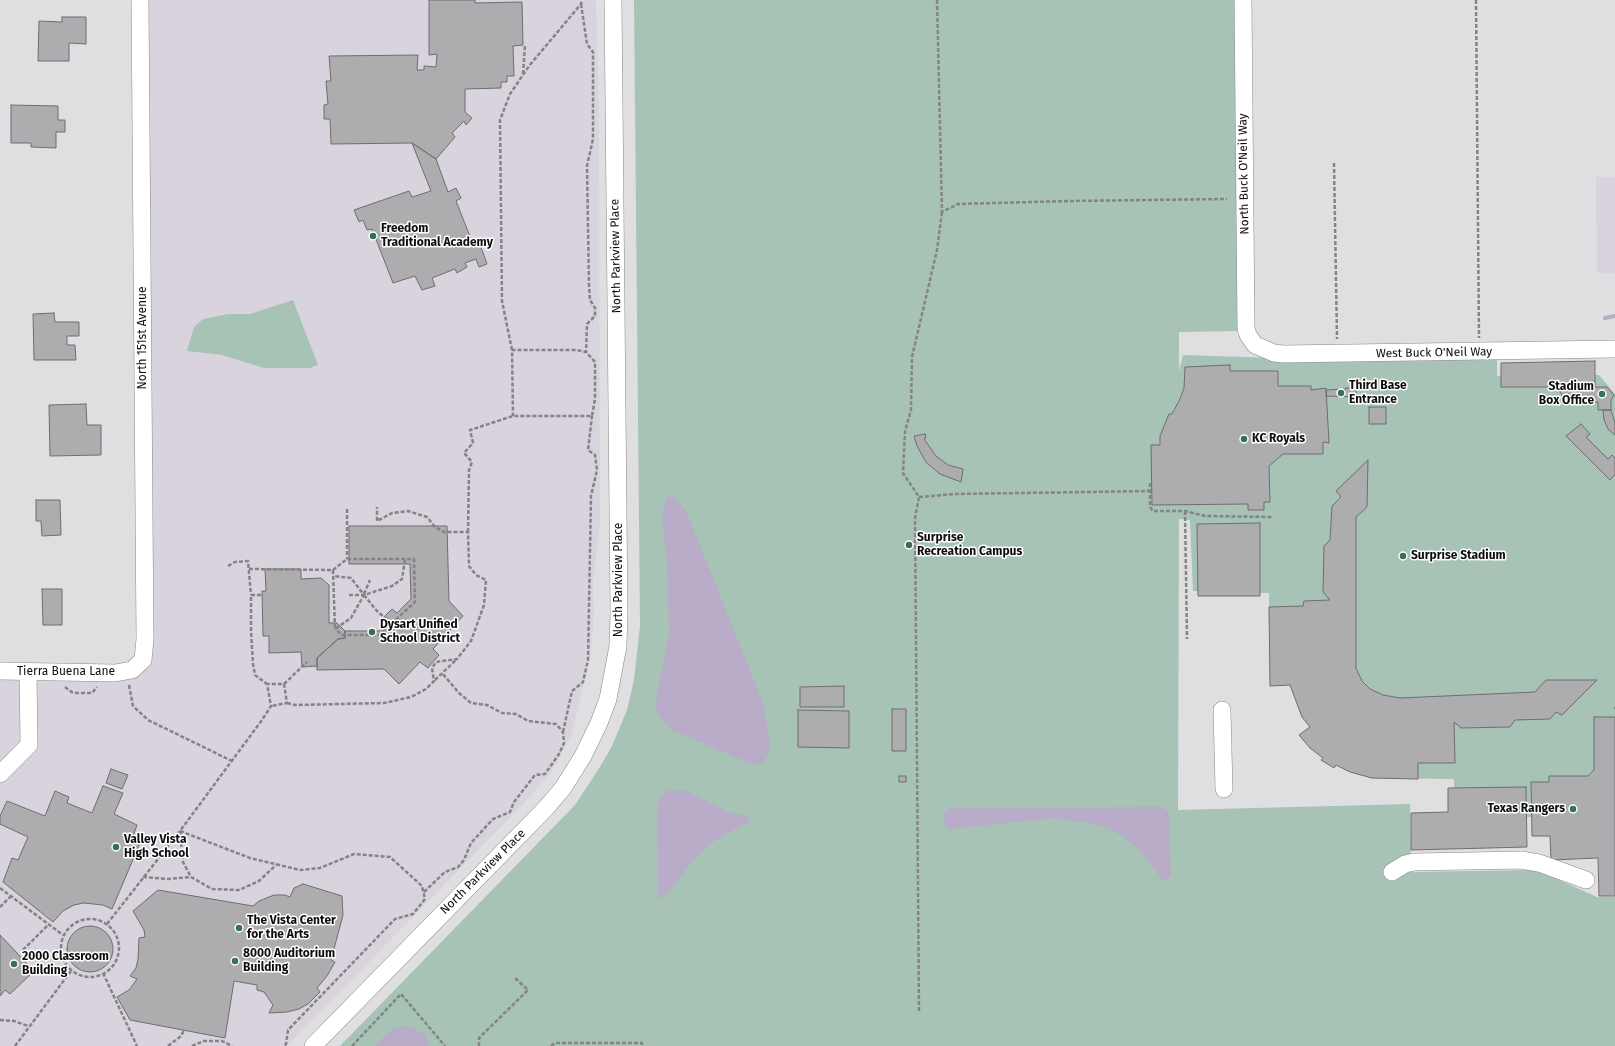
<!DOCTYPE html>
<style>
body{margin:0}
canvas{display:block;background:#dfdee1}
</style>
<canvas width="1615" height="1046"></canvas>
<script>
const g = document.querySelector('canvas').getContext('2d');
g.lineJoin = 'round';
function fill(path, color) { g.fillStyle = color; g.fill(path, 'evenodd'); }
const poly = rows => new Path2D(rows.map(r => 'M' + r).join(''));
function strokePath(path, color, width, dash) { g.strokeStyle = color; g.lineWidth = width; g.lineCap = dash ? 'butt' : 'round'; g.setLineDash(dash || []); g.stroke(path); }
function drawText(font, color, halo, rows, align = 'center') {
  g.font = font + ' "Fira Sans",sans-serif'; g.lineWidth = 3; g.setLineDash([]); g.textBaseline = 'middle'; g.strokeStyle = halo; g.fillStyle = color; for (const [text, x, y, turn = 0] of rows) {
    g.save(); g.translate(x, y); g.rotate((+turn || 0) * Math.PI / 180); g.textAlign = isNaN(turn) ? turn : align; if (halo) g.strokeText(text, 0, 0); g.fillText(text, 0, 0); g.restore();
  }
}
fill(poly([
 [146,0,596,0,599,111,600,524,593,584,594,612,591,653,571,737,552,771,526,801,287,1046,0,1046,0,679,142,671],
 [1596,177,1615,177,1615,273,1597,273]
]), '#d8d3dd');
fill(poly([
 [634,0,1235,0,1241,331,1179,332,1179,371,1183,355,1274,358,1497,356,1497,376,1599,375,1615,394,1615,795,1583,815,1455,820,1454,779,1372,778,1350,772,1336,765,1334,768,1321,760,1323,758,1310,748,1299,735,1310,727,1302,717,1290,685,1270,686,1269,593,1193,591,1190,520,1179,519,1178,810,1410,804,1411,872,1537,870,1597,897,1615,897,1615,1046,340,1046,575,805,600,767,612,746,627,710,634,680,640,626],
 [293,300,318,365,310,368,264,368,222,355,187,351,194,327,203,319,228,314,250,314]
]), '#a6c3b5');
fill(poly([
 [669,496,676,497,688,515,763,703,770,743,769,753,764,761,758,765,751,764,672,730,661,719,656,709,656,699,669,634,667,566,662,517,665,502],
 [674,790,686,791,729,812,744,815,750,819,748,823,721,836,707,847,691,863,669,892,664,897,660,898,658,895,657,807,661,796,666,791],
 [1161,807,1167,810,1169,816,1171,874,1167,880,1163,880,1139,850,1126,839,1114,831,1095,824,1054,818,949,829,945,827,944,812,950,808],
 [402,1026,412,1027,426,1036,429,1046,374,1046,391,1030]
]), '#b9acc8');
strokePath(poly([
 [1605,318,1615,316]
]), '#b9acc8', 4);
const building = poly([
 [429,0,475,0,475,3,522,2,523,45,513,46,514,76,507,76,507,82,501,82,501,88,465,89,465,112,472,118,466,125,464,121,452,133,455,137,436,159,412,143,331,144,330,119,324,119,324,105,328,104,326,81,331,81,329,56,418,55,417,70,424,70,424,66,436,67,437,54,429,55,429,0],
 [62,17,86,17,86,44,69,43,69,61,38,61,39,21,62,22,62,17],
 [11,105,58,106,58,120,65,120,65,132,56,132,56,148,31,147,31,143,11,143,11,105],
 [412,143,436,159,448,192,456,188,461,198,456,201,473,244,479,242,487,264,479,267,476,259,465,263,467,267,457,273,455,269,432,278,435,286,422,290,415,276,393,283,372,229,367,230,363,220,359,222,354,210,409,191,412,197,431,191,412,143],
 [54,313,55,322,79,322,79,336,67,336,67,345,75,345,76,360,34,360,33,314,54,313],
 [1595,361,1595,387,1607,387,1614,395,1611,400,1611,410,1598,410,1598,402,1562,402,1562,394,1554,387,1501,387,1501,363,1595,361],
 [1230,365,1230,371,1278,371,1278,386,1311,386,1311,390,1326,388,1329,443,1323,442,1323,454,1283,454,1269,466,1270,502,1264,502,1264,510,1248,510,1248,504,1152,505,1151,445,1160,445,1160,436,1169,414,1172,414,1180,399,1184,388,1185,367,1230,365],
 [1346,388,1356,388,1356,397,1326,396,1326,390,1346,389,1346,388],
 [86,404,87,425,101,425,101,455,50,456,49,405,86,404],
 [1369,407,1386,407,1386,424,1369,424,1369,407],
 [1603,410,1611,410,1615,423,1615,435,1608,429,1604,420,1603,410],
 [1581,424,1590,434,1586,437,1608,459,1612,455,1615,458,1615,474,1610,480,1566,436,1581,424],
 [925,434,926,438,924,439,936,456,948,465,963,469,961,482,940,474,926,462,917,446,914,436,925,434],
 [1368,460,1367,507,1356,517,1356,668,1362,681,1370,689,1383,695,1400,698,1535,692,1546,680,1597,680,1562,715,1556,712,1550,719,1515,720,1510,727,1461,728,1454,722,1455,763,1418,763,1418,779,1372,778,1350,772,1336,765,1334,768,1321,760,1323,758,1310,748,1299,735,1310,727,1302,717,1290,685,1270,686,1269,607,1303,606,1304,601,1330,600,1323,592,1324,546,1330,540,1332,506,1341,497,1336,491,1368,460],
 [36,500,60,500,61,535,42,536,41,521,36,521,36,500],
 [1260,523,1260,596,1198,596,1197,524,1260,523],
 [349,526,447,526,449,601,463,616,433,649,439,655,428,668,420,662,399,684,384,669,317,670,317,658,338,639,345,638,345,631,379,631,384,626,380,621,392,609,397,613,411,599,410,564,349,564,349,526],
 [265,569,301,569,301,579,321,578,329,585,329,623,337,623,345,631,345,638,338,639,317,658,317,666,302,667,301,652,269,653,269,636,263,636,262,591,266,591,265,569],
 [42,589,62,589,62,625,43,625,42,589],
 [844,686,844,707,800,707,800,687,844,686],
 [892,709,906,709,906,751,892,751,892,709],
 [798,710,849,711,849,748,798,747,798,710],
 [1594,717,1615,717,1615,896,1599,896,1598,858,1551,860,1550,836,1532,836,1531,782,1549,782,1549,776,1588,776,1594,770,1594,717],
 [111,769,128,775,122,789,106,783,111,769],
 [899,776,906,776,906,782,899,782,899,776],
 [103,786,123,793,114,814,137,825,132,839,140,843,112,909,103,905,84,903,74,905,63,911,53,922,3,882,12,858,18,860,28,837,0,824,0,816,7,801,45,816,55,791,69,797,67,803,92,813,103,786],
 [1526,787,1527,847,1411,850,1411,813,1448,812,1448,788,1526,787],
 [303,884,342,896,343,915,331,960,335,962,327,976,317,988,320,992,308,1004,299,1009,287,1012,269,1013,273,1005,264,992,257,990,257,985,234,981,225,1038,130,1020,117,997,129,990,137,979,130,976,136,968,138,959,139,938,145,937,144,930,133,911,158,890,253,906,259,901,274,895,285,895,290,897,294,888,303,884],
 '67 949a23 23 0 1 1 46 0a23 23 0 1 1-46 0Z',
 [0,935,34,971,10,994,5,990,0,996,0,935]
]);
fill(building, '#adacaf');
strokePath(building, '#6f6d70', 1);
const minor = poly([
 [1243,0,1246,328,1248,335,1255,345,1274,353,1284,354,1615,349],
 [0,671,115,673,132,670,143,660,145,639,140,0],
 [1222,710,1224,789],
 [0,774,29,745,28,672],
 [1392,872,1405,864,1414,862,1521,860,1539,863,1586,880],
 [313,1046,546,808,563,788,583,756,599,723,608,699,618,646,619,613,613,0]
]);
strokePath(minor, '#89888b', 18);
strokePath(poly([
 [937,0,942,212,958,204,1069,201,1227,199],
 [1476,0,1479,338],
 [581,4,587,44,593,52,593,139,587,166,589,286,590,300,595,308,595,316,587,324,586,352],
 [523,74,525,45],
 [1334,163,1337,339],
 [512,350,502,301,500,120,510,94,529,66,581,4,582,0],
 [1150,483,1150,507,1153,511,1185,511,1205,516,1273,517],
 [919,497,956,494,1151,491],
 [347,509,347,559],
 [1185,511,1187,639],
 [468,532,469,470,472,462,464,453,473,443,470,430,513,416,592,416,595,399,595,362,586,352,576,350,512,350,513,416],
 [228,566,235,562,248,561,251,595],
 [249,569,333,570,335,629,351,618,364,595,351,578,333,576],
 [333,570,347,559,414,559,415,602,379,635,342,635,335,629],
 [364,594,370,580],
 [261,595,251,595,251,631,253,664,255,675,267,684],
 [349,595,364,595,392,586,402,579,405,560],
 [364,595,377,611,392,624],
 [435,680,457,659],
 [284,684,307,662],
 [129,685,133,706,148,720,232,761],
 [65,687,73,693,92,693,97,687],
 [287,703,295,705,384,703,411,697,426,689,434,681,432,668,436,662,457,659,471,641,484,605,486,580,476,575,469,566,468,532,444,532,435,527,427,517,408,511,392,513,377,521,377,507],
 [1614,708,1615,708],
 [563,732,572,691,583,682,588,660,591,496,597,470,595,455,588,450,592,416],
 [180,831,250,858,300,870,320,868,354,854,390,857,422,886,425,899,413,914,395,919,288,1030,286,1044,284,1046],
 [180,831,183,862,191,877,212,889,239,890,259,881,276,865],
 [143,877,168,879,191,877],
 [0,888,63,935],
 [424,892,445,872,458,867,464,860,471,843,493,819,510,812,514,802,535,775,545,774,559,754,564,743,563,732,556,724,528,721,516,714,502,713,487,705,471,703,459,693,442,673],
 [0,907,11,896],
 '61 948a29 29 0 1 1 58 0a29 29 0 1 1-58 0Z',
 [107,924,180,831,262,720,271,706,267,684,284,684,287,703,271,706],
 [23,950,49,924],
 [103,973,137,1046],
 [919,1011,915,518,919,497,903,473,905,431,911,410,912,357,937,250,942,212],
 [0,1020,14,1021,28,1026],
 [15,1046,71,971],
 [168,1046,181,1036,184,1030],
 [192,1046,204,1041,222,1041,232,1046],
 [352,1046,401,994,445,1046],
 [479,1046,479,1038,528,990,514,977],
 [551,1046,555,1043,642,1043,642,1046]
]), '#848385', 2.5, [4, 2]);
strokePath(minor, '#fff', 17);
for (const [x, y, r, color] of [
 [373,236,4,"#377058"],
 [1341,393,4,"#377058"],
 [1602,394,4,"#377058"],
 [1244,439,4,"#377058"],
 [909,545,4,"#377058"],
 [1403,556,4,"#377058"],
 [372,632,4,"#377058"],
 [1573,809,4,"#377058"],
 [116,847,4,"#377058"],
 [239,928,4,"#377058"],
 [235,961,4,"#377058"],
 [14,964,4,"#377058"]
]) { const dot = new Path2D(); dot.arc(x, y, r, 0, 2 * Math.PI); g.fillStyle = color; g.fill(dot); strokePath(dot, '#fff', 1.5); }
drawText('12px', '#0d0d0e', '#fff', [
 ["North Buck O'Neil Way",1244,174,-91],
 ["North Parkview Place",616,256,-91],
 ["North 151st Avenue",143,338,-90],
 ["West Buck O'Neil Way",1434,353,-1],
 ["North Parkview Place",619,580,-90],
 ["Tierra Buena Lane",66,672],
 ["North Parkview Place",483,872,-45]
]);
drawText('bold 12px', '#0d0d0e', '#fff', [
 ["Freedom",381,229],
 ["Traditional Academy",381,243],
 ["Third Base",1349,386],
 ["Entrance",1349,400],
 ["Stadium",1594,387,"right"],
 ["Box Office",1594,401,"right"],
 ["KC Royals",1252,439],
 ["Surprise",917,538],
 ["Recreation Campus",917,552],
 ["Surprise Stadium",1411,556],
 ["Dysart Unified",380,625],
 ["School District",380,639],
 ["Texas Rangers",1565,809,"right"],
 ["Valley Vista",124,840],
 ["High School",124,854],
 ["The Vista Center",247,921],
 ["for the Arts",247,935],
 ["8000 Auditorium",243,954],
 ["Building",243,968],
 ["2000 Classroom",22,957],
 ["Building",22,971]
], 'left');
</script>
